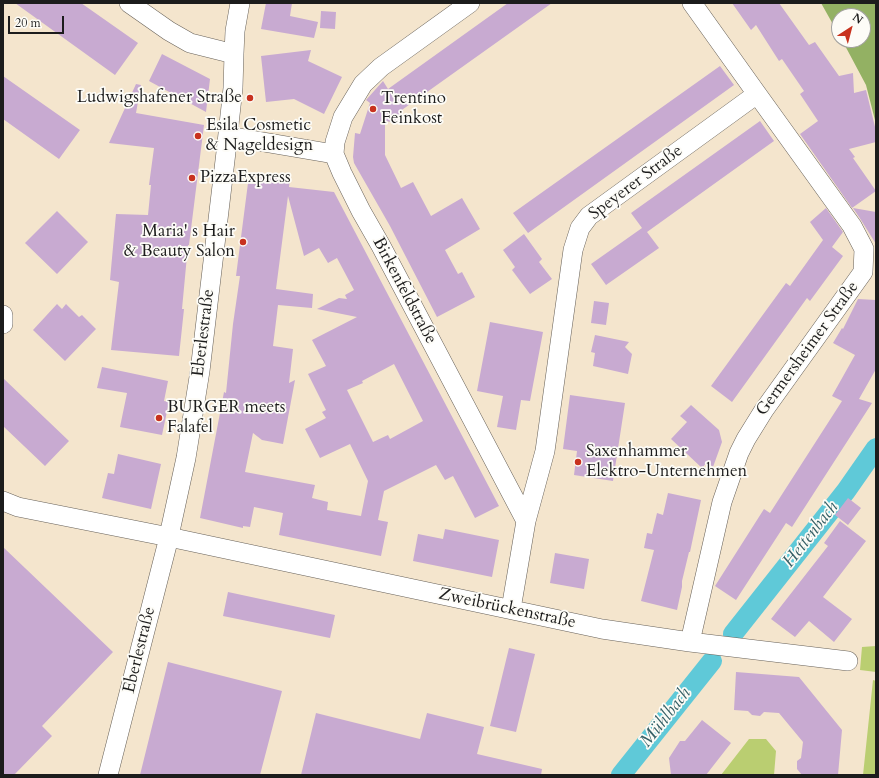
<!DOCTYPE html>
<meta charset="utf-8">
<style>
body{margin:0}
#map{position:relative;width:879px;height:778px;overflow:hidden;background:#f4e5cd;font-family:Cardo,serif}
canvas{display:block}
.frame{position:absolute;inset:0;border:4px solid #1c1c1c;pointer-events:none}
.north{position:absolute;left:831px;top:8px;width:40px;height:40px;box-sizing:border-box;background:#fdfcf7;border:1px solid #a3a29f;border-radius:50%;rotate:36deg;font-size:11px;font-weight:700;line-height:16px;text-align:center;color:#1c1c1c}
.north::after{content:'';display:block;margin:auto;width:14px;height:18px;background:#c8321e;clip-path:polygon(50% 0,100% 100%,50% 72%,0 100%)}
.scale{position:absolute;left:8px;top:16px;width:56px;height:18px;box-sizing:border-box;border:2px solid #1c1c1c;border-top:0;padding-left:5px;font-size:12px;line-height:14px;white-space:nowrap;color:#1c1c1c;-webkit-text-stroke:3px #fdfcf7;paint-order:stroke}
</style>
<div id="map">
<canvas width="879" height="778"></canvas>
<div class="frame"></div>
<div class="north">N</div>
<div class="scale">20 m</div>
</div>
<script>
const g = document.querySelector('canvas').getContext('2d');
g.lineJoin = 'round';
function fill(path, color) { g.fillStyle = color; g.fill(path, 'evenodd'); }
const poly = rows => new Path2D(rows.map(r => 'M' + r).join(''));
function strokePath(path, color, width, dash) { g.strokeStyle = color; g.lineWidth = width; g.lineCap = dash ? 'butt' : 'round'; g.setLineDash(dash || []); g.stroke(path); }
function drawText(font, color, halo, rows, align = 'center') {
  g.font = font + ' Cardo,serif'; g.lineWidth = 3.5; g.setLineDash([]); g.textBaseline = 'middle'; g.strokeStyle = halo; g.fillStyle = color; for (const [text, x, y, turn = 0] of rows) {
    g.save(); g.translate(x, y); g.rotate((+turn || 0) * Math.PI / 180); g.textAlign = isNaN(turn) ? turn : align; if (halo) g.strokeText(text, 0, 0); g.fillText(text, 0, 0); g.restore();
  }
}
fill(poly([
 [876,646,876,672,860,670,862,647],
 [873,680,876,681,876,775,863,775],
 [749,739,766,739,776,751,774,775,721,775]
]), '#bace71');
fill(poly([
 [821,3,876,3,876,124,866,85,842,40,863,40,863,16,839,16,839,35]
]), '#93b163');
strokePath(poly([
 [733,634,846,491,876,448],
 [621,775,712,661]
]), '#5fc9d8', 20);
fill(poly([
 [15,3,81,3,138,43,115,75],
 [266,3,292,3,290,16,318,22,314,38,261,29],
 [508,3,552,3,399,112,408,125,385,121,385,155,401,188,413,182,431,216,462,198,480,229,445,250,458,274,462,272,475,297,437,317,390,226,354,163,353,157,355,133,360,134,370,103,366,100,383,81,388,89],
 [732,3,779,3,809,45,815,42,839,76,853,73,854,93,866,90,876,131,876,142,849,149,855,157,853,158,876,191,852,208,800,134,818,121,800,94,804,91,782,59,779,61,756,25,751,30],
 [321,11,336,12,335,29,320,28],
 [311,50,308,61,342,77,324,114,294,99,266,102,261,56],
 [162,54,210,79,206,112,149,81],
 [720,66,734,85,528,233,513,213],
 [3,76,80,130,59,159,3,119],
 [136,84,141,85,136,113,204,125,189,245,188,245,182,309,184,309,179,356,111,350,119,282,110,280,116,214,148,215,151,185,149,185,154,148,109,143],
 [760,121,774,141,647,232,659,248,606,285,591,264,642,228,631,213],
 [256,174,290,178,289,187,334,192,499,506,475,518,453,476,445,480,436,465,384,491,378,520,388,522,381,556,279,535,283,513,254,507,250,527,243,526,243,528,200,518,224,392,226,393,233,324,240,276,236,276,248,183,256,184],
 [288,196,304,256,319,248,328,263,337,258,354,290,345,295,347,299,339,298,317,309,357,317,312,340,326,366,308,374,326,410,322,412,326,418,305,429,320,458,350,444,368,481,361,516,327,510,328,502,312,498,315,485,245,472,253,433,262,440,283,444,295,380,289,383,293,349,273,346,278,305,312,308,313,294,276,289],
 [394,364,423,421,390,439,388,435,373,442,347,390,363,383,362,381],
 [826,208,843,232,832,247,843,256,810,301,807,298,732,402,711,386,786,283,790,286,823,240,810,222],
 [853,208,876,212,876,244,861,220],
 [57,211,88,242,57,274,25,243],
 [524,234,542,259,539,262,552,279,530,294,512,270,515,267,503,250],
 [858,299,876,300,876,369,859,399,872,403,792,527,786,523,736,600,715,586,764,509,770,513,842,401,832,396,855,355,833,343,842,328,843,329],
 [594,301,609,303,606,325,591,323],
 [57,304,62,309,66,304,79,317,82,315,96,329,65,361,33,330],
 [490,322,543,332,530,401,521,400,516,430,497,427,503,396,477,391],
 [595,335,629,342,625,347,632,354,628,374,593,366,595,353,591,352],
 [102,367,168,381,164,401,169,402,162,435,120,427,127,393,97,388],
 [3,378,69,441,45,466,3,426],
 [570,395,625,403,613,481,574,475,577,451,563,449],
 [691,405,719,430,722,442,713,467,707,462,702,468,671,439,687,422,680,416],
 [118,454,161,464,151,509,102,498,108,473,114,474],
 [668,493,701,500,690,552,689,552,682,581,682,587,677,610,641,601,654,550,644,548,647,533,652,534,657,513,663,515],
 [848,498,861,508,848,525,835,515],
 [840,521,866,541,823,597,852,619,834,642,809,621,795,637,771,619,828,546,824,543],
 [445,529,499,540,492,577,413,561,418,534,443,539],
 [3,547,113,652,42,726,52,736,14,775,3,775],
 [555,553,589,559,584,589,550,583],
 [228,592,335,615,330,638,223,616],
 [509,648,535,654,516,732,490,726],
 [168,662,282,691,260,775,140,775],
 [736,672,799,677,842,730,838,775,802,775,797,769,797,761,801,758,803,742,779,713,764,712,760,716,752,715,748,711,734,710],
 [316,713,420,739,427,713,484,727,477,754,542,769,541,775,301,775],
 [702,720,731,743,706,775,671,775,669,758,680,741,685,741]
]), '#c8aad1');
const street = poly([
 [129,3,169,31,190,43,234,54],
 [228,136,334,154,342,173,361,211,381,246,526,521],
 [334,154,335,142,343,117,363,84,381,67,470,3],
 [3,315,3,324],
 [3,501,18,507,169,537,602,629,690,642,848,661],
 [511,609,526,521,545,451,573,250,580,228,589,216,757,94],
 [690,642,722,502,739,453,746,439,764,410,863,272,864,249,852,226,757,94,692,3],
 [108,775,167,545,186,458,200,371,226,152,233,88,234,54,235,31,240,3]
]);
strokePath(street, '#68625a', 20);
strokePath(street, '#fff', 19);
for (const [x, y, r, color] of [
 [250,98,4,"#c8321e"],
 [373,109,4,"#c8321e"],
 [198,136,4,"#c8321e"],
 [192,178,4,"#c8321e"],
 [243,242,4,"#c8321e"],
 [159,418,4,"#c8321e"],
 [578,462,4,"#c8321e"]
]) { const dot = new Path2D(); dot.arc(x, y, r, 0, 2 * Math.PI); g.fillStyle = color; g.fill(dot); strokePath(dot, '#fdfcf7', 1.5); }
drawText('17px', '#1c1c1c', '#fdfcf7', [
 ["Ludwigshafener Straße",242,98,"right"],
 ["Trentino",381,99],
 ["Feinkost",381,119],
 ["Esila Cosmetic",206,126],
 ["& Nageldesign",206,146],
 ["PizzaExpress",200,178],
 ["Maria' s Hair",235,232,"right"],
 ["& Beauty Salon",235,252,"right"],
 ["BURGER meets",167,408],
 ["Falafel",167,428],
 ["Saxenhammer",586,452],
 ["Elektro-Unternehmen",586,472]
], 'left');
drawText('17px', '#1c1c1c', '#fdfcf7', [
 ["Speyerer Straße",636,183,-37],
 ["Birkenfeldstraße",404,291,62],
 ["Eberlestraße",204,333,-83],
 ["Germersheimer Straße",808,349,-54],
 ["Zweibrückenstraße",507,609,12],
 ["Eberlestraße",140,650,-76]
]);
drawText('italic 18px', '#376167', '#fdfcf7', [
 ["Hettenbach",811,535,-52],
 ["Mühlbach",666,718,-52]
]);
</script>
